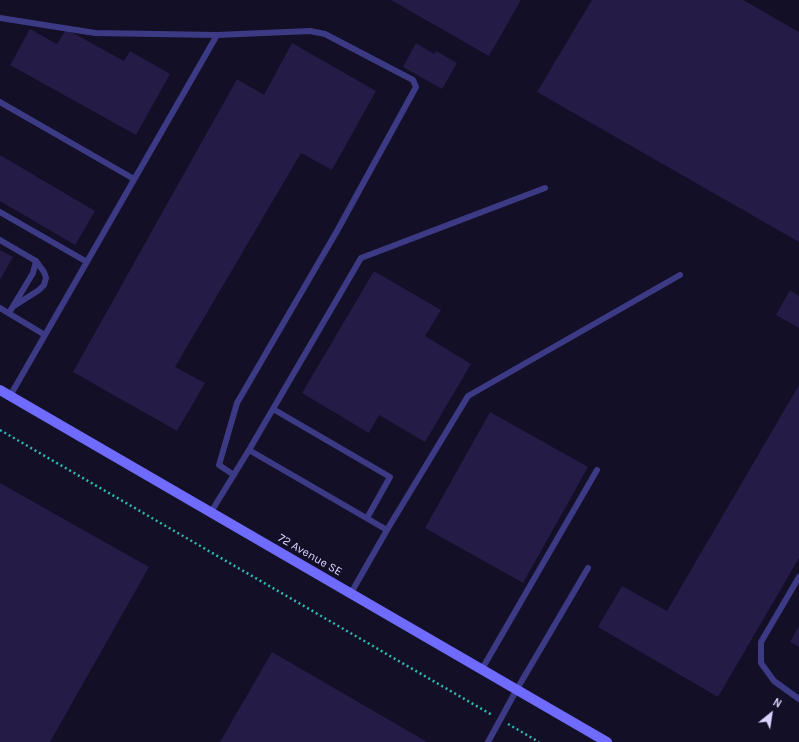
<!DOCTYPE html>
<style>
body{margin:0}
#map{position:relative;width:799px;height:742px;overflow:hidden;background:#130f26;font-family:Karla,sans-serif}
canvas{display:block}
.north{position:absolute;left:751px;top:694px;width:40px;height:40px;-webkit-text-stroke:3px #130f26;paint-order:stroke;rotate:30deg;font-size:11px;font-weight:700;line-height:16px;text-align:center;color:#d9d4ff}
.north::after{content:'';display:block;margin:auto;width:14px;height:18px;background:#d9d4ff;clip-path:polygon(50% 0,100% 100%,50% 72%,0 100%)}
</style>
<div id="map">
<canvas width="799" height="742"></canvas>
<div class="north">N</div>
</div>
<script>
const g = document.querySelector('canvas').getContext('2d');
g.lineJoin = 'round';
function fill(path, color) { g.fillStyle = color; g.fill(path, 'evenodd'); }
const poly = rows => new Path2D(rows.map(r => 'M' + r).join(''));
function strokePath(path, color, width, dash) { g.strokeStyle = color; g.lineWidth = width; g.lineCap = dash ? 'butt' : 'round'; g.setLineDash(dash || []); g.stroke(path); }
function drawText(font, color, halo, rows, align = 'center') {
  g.font = font + ' Karla,sans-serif'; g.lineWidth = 3.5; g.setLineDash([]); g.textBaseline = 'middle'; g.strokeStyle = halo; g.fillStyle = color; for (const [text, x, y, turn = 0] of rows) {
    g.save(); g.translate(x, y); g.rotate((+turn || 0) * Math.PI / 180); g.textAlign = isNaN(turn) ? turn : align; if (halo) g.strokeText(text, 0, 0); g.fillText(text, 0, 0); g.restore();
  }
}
fill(poly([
 [391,0,521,0,489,56],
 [592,0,743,0,799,32,799,242,537,92],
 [30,29,57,44,66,29,124,61,130,51,170,74,136,135,10,65],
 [292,43,376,91,332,170,301,153,175,367,205,383,177,431,73,372,237,79,264,95],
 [416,43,434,54,436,51,457,63,442,89,403,67],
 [0,155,95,211,75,245,0,201],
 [0,250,13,257,0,280],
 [374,271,441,310,425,336,471,364,425,442,379,415,369,433,302,393],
 [790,290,799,296,799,328,776,315],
 [799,385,799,558,718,697,598,627,622,586,667,611],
 [490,412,588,467,523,583,425,528],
 [0,483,149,567,50,742,0,742],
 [799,626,799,647,790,642],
 [272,652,427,742,220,742]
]), '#241b47');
strokePath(poly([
 [0,430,492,715],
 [508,724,539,742]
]), '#2fb8b0', 2.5, [2, 3]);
strokePath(poly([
 [0,18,95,33,217,35,10,396],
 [217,35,310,31,325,34,413,80,416,87,337,231,237,403,219,465,234,475],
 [0,102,134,179],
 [0,212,87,262],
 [0,240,36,261,44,272,46,278,44,285,39,290,14,306],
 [0,308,45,335],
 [9,313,33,273,36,261],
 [273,409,390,477,367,518],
 [249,450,361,258,545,188],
 [211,512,249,450,387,530,351,593],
 [387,530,468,396,680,275],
 [799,577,761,642,761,663,774,681,799,699],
 [482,669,597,470],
 [488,742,517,689,588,568]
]), '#3d3a85', 6);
strokePath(poly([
 [0,390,607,742]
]), '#6f6bff', 10);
drawText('12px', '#d9d4ff', '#130f26', [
 ["72 Avenue SE",310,555,30]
]);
</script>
